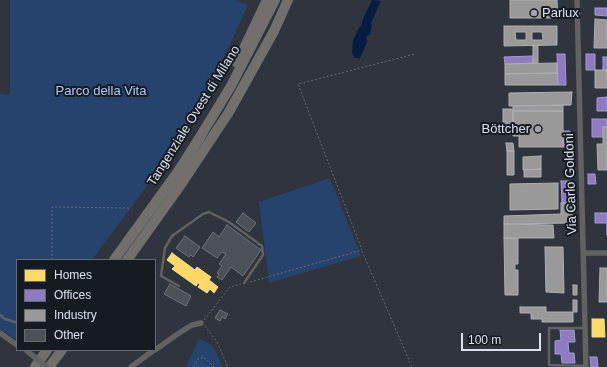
<!DOCTYPE html>
<meta charset="utf-8">
<style>
body{margin:0}
#map{position:relative;width:607px;height:367px;overflow:hidden;background:#2f343d;font-family:Arial,sans-serif}
canvas{display:block}
.legend{position:absolute;left:16px;top:259px;width:140px;height:92px;box-sizing:border-box;background:#161b22;border:1px solid #656b73;margin:0;padding:5px 7px;list-style:none;font-size:12px;color:#dbe2ed}
.legend li{display:flex;align-items:center;gap:8px;height:20px}
.legend b{width:20px;border:1px solid #656b73}
.scale{position:absolute;left:461px;top:333px;width:80px;height:18px;box-sizing:border-box;border:2px solid #dbe2ed;border-top:0;padding-left:5px;font-size:12px;line-height:14px;white-space:nowrap;color:#dbe2ed;-webkit-text-stroke:3px #161b22;paint-order:stroke}
</style>
<div id="map">
<canvas width="607" height="367"></canvas>
<ul class="legend">
<li><b style="height:11px;background:#ffd966"></b>Homes</li>
<li><b style="height:11px;background:#8e7cc3"></b>Offices</li>
<li><b style="height:11px;background:#999"></b>Industry</li>
<li><b style="height:11px;background:#4c5158"></b>Other</li>
</ul>
<div class="scale">100 m</div>
</div>
<script>
const g = document.querySelector('canvas').getContext('2d');
g.lineJoin = 'round';
function fill(path, color) { g.fillStyle = color; g.fill(path, 'evenodd'); }
const poly = rows => new Path2D(rows.map(r => 'M' + r).join(''));
function strokePath(path, color, width, dash) { g.strokeStyle = color; g.lineWidth = width; g.lineCap = dash ? 'butt' : 'round'; g.setLineDash(dash || []); g.stroke(path); }
function drawText(font, color, halo, rows, align = 'center') {
  g.font = font + ' Arial,sans-serif'; g.lineWidth = 4; g.setLineDash([]); g.textBaseline = 'middle'; g.strokeStyle = halo; g.fillStyle = color; for (const [text, x, y, turn = 0] of rows) {
    g.save(); g.translate(x, y); g.rotate((+turn || 0) * Math.PI / 180); g.textAlign = isNaN(turn) ? turn : align; if (halo) g.strokeText(text, 0, 0); g.fillText(text, 0, 0); g.restore();
  }
}
fill(poly([
 [10,0,235,0,248,5,212,83,150,182,92,260,17,260,17,340,0,329,0,94,10,95],
 [330,178,361,256,269,283,259,202],
 [199,338,213,346,223,367,186,367]
]), '#26436e');
fill(poly([
 [372,0,381,1,371,23,372,26,370,34,366,37,367,42,360,58,355,58,352,53,353,40,359,28,362,25,362,21]
]), '#061d43');
const homes = poly([
 [172,253,195,270,197,267,211,277,209,280,218,287,214,293,210,289,207,293,198,287,200,284,198,283,196,286,172,269,175,266,167,260,172,253],
 [592,319,604,319,605,337,592,337,592,319]
]);
fill(homes, '#ffd966');
strokePath(homes, '#f4dc8e', 1);
const offices = poly([
 [595,8,607,8,607,16,595,15,595,8],
 [557,54,565,54,566,85,558,85,557,54],
 [586,54,595,54,595,70,586,70,586,54],
 [533,56,533,63,505,64,504,57,533,56],
 [603,57,607,57,607,70,603,70,603,57],
 [607,97,607,111,597,111,597,98,607,97],
 [592,119,607,119,607,127,603,127,603,137,592,137,592,119],
 [563,131,570,131,570,147,563,147,563,131],
 [588,174,595,174,596,184,588,184,588,174],
 [561,181,571,181,572,203,562,203,561,181],
 [595,213,607,213,607,235,607,223,595,223,595,213],
 [560,330,574,330,575,342,568,342,569,353,574,353,575,363,562,363,561,354,555,354,555,341,561,340,560,330],
 [590,357,597,357,598,367,591,367,590,357]
]);
fill(offices, '#8e7cc3');
strokePath(offices, '#a59bd0', 1);
const industry = poly([
 [510,0,557,0,558,18,510,18,510,0],
 [595,19,607,20,607,48,594,48,595,19],
 [504,26,557,26,557,45,504,46,504,26],
 [515,32,526,32,526,40,516,40,515,32],
 [532,32,542,32,543,40,532,40,532,32],
 [538,45,538,63,533,63,533,46,538,45],
 [557,63,557,73,505,74,505,64,557,63],
 [595,70,607,70,607,88,595,88,595,70],
 [557,73,558,85,505,85,505,74,557,73],
 [572,92,571,105,509,106,509,93,572,92],
 [563,105,563,111,513,111,513,106,563,105],
 [503,109,513,109,513,127,503,127,503,109],
 [513,111,563,111,563,147,519,147,519,136,513,136,513,111],
 [603,127,607,127,607,170,598,170,597,144,603,144,603,127],
 [506,143,513,143,514,151,507,151,506,143],
 [507,151,514,151,514,175,507,175,507,151],
 [541,156,541,169,523,170,523,157,541,156],
 [541,169,541,177,524,177,524,170,541,169],
 [558,183,558,209,510,210,510,184,558,183],
 [561,203,572,203,572,223,504,224,504,216,561,214,561,203],
 [504,224,553,225,554,238,504,238,504,224],
 [504,238,518,238,518,264,515,264,515,270,518,270,518,295,505,295,504,238],
 [545,247,563,247,564,293,546,292,545,247],
 [600,268,607,268,607,302,599,302,600,268],
 [573,285,577,285,577,295,573,295,573,285],
 [573,300,577,300,577,312,573,312,573,300],
 [520,307,546,307,546,312,573,312,573,322,542,322,542,319,531,319,531,313,520,313,520,307]
]);
fill(industry, '#999');
strokePath(industry, '#adafb2', 1);
const building = poly([
 [243,213,256,223,249,232,236,222,243,213],
 [227,225,261,250,243,276,231,267,222,280,217,277,219,274,217,273,222,266,219,264,226,254,222,252,217,258,202,248,213,232,219,237,227,225],
 [185,236,200,247,193,257,191,255,189,257,176,248,185,236],
 [170,284,191,296,186,306,164,294,170,284],
 [220,310,228,314,225,319,222,317,220,321,215,318,220,310]
]);
fill(building, '#4c5158');
strokePath(building, '#6e737b', 1);
strokePath(poly([
 [362,251,412,367],
 [52,260,52,207,129,208],
 [250,282,362,250,298,84,415,54],
 [204,320,230,287,241,284],
 [205,326,217,342,228,367],
 [194,367,198,359,204,357,214,367]
]), '#6b6c6d', 1, [2, 2]);
strokePath(poly([
 [179,286,161,276,165,248,172,236,203,214,209,212,229,222,262,246,263,255,244,283],
 [0,315,5,319,15,322],
 [585,328,549,328,549,365,586,366]
]), '#616261', 2.5);
strokePath(poly([
 [577,0,586,367],
 [584,253,607,253],
 [0,333,17,345],
 [155,350,179,333,192,325,201,323],
 [131,367,154,350]
]), '#616261', 5.5);
strokePath(poly([
 [237,63,267,0],
 [114,260,179,170,200,137,231,86,275,0],
 [127,260,182,183,229,112,274,31,288,0],
 [35,367,47,350],
 [49,367,62,350]
]), '#72706d', 10);
strokePath(poly([
 [27,351,47,367]
]), '#616261', 5.5);
for (const [x, y, r, color] of [
 [534,13,4,"#9fa5af"],
 [538,129,4,"#9fa5af"]
]) { const dot = new Path2D(); dot.arc(x, y, r, 0, 2 * Math.PI); g.fillStyle = color; g.fill(dot); strokePath(dot, '#161b22', 1.5); }
drawText('13px', '#dbe2ed', '#161b22', [
 ["Parlux",542,13],
 ["Böttcher",530,129,"right"]
], 'left');
drawText('13px', '#aacbfe', '#161b22', [
 ["Parco della Vita",101,91]
]);
drawText('13px', '#dbe2ed', '#161b22', [
 ["Tangenziale Ovest di Milano",194,116,-58],
 ["Via Carlo Goldoni",571,184,-92]
]);
</script>
